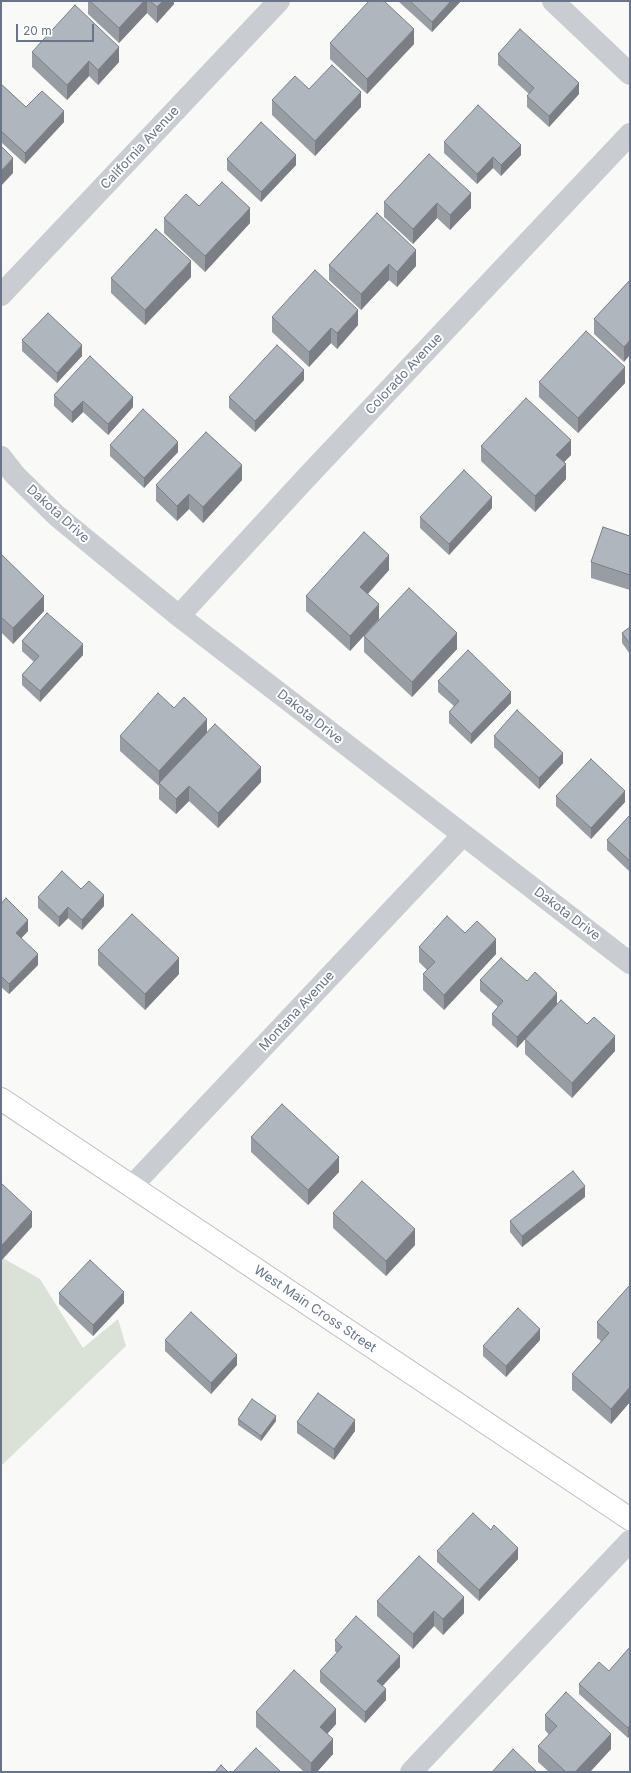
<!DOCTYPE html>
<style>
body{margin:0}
#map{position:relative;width:631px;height:1773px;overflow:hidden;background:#f9f9f7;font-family:Inter,sans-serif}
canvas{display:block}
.frame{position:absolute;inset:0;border:2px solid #677489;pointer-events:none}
.scale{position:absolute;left:16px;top:24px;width:78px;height:18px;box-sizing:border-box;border:2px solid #677489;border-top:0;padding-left:5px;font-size:12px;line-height:14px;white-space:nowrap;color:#677489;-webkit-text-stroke:3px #fff;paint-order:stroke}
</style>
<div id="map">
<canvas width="631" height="1773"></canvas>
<div class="frame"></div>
<div class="scale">20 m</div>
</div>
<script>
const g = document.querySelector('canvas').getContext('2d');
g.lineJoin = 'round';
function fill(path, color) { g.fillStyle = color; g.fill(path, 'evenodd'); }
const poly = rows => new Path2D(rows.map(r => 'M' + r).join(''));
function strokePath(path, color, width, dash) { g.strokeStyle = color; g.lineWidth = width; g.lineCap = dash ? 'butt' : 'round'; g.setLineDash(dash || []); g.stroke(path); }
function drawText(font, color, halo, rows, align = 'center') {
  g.font = font + ' Inter,sans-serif'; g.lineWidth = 4; g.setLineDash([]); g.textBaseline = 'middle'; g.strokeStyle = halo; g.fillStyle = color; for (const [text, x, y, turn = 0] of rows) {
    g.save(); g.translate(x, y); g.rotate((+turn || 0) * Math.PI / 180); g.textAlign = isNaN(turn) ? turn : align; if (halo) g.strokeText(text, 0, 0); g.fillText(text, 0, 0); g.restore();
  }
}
fill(poly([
 [1,1257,40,1279,83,1348,118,1319,126,1346,1,1466]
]), '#dae2d8');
const secondary = poly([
 [1,1099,630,1519]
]);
strokePath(secondary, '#bbbfc5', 24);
strokePath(poly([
 [553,1,630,74],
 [1,295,279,1],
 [1,457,15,475,57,516,179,616,630,963],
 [179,616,306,478,630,134],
 [131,1187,463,835],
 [411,1772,630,1541]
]), '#c9ccd0', 22);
strokePath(secondary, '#fff', 22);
fill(poly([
 [88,1,174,1,174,4,157,23,147,13,119,43,88,14],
 [398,1,461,1,432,32],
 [330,43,414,44,367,94,330,59],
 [32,52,119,62,98,85,89,76,67,100,32,67],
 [498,54,579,94,549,127,527,107,527,96,529,94,498,65],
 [1,84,26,107,64,122,25,164,1,142],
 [309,89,361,107,315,156,272,115,272,100],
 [444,142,521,155,501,176,493,168,477,184,444,153],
 [429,154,471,208,450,230,437,218,413,244,384,217,384,202],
 [227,159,296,165,261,202,227,170],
 [199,206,250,223,205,272,164,233,164,218],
 [377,213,416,266,397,287,389,280,361,310,329,280,329,265],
 [191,277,145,325,111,293,111,278],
 [630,280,624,362,594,334,594,319],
 [272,317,358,325,337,349,331,343,309,367,272,332],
 [22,340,82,356,57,383,22,351],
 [304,380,255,432,229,408,229,397],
 [539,382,625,383,578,433,539,397],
 [54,395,133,407,108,435,83,412,72,423,54,406],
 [110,445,178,452,144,488,110,456],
 [481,446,571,455,564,462,566,479,535,512,481,461],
 [242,480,203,523,189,509,177,521,156,501,156,485],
 [492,508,449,555,420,528,420,517],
 [630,536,630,590,591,578,591,562],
 [1,554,44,611,13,644,2,633,1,634],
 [389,570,368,594,379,619,350,651,306,611,306,596],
 [630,627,630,654,622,643,622,633],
 [364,636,457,649,412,697,364,652],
 [22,641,83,655,40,702,22,685,22,675,34,662,22,651],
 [438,681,511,703,471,744,449,723,449,712,454,706,438,692],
 [174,708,207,732,261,782,218,828,189,801,176,814,159,799,159,786,120,751,120,736],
 [494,736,563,763,539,789,494,747],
 [556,796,625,802,591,839,556,806],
 [630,815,630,872,607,850,607,840],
 [81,889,104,906,82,930,68,918,59,927,38,908,38,897],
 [1,904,28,931,21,938,38,965,9,994,1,987],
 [465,933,496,954,444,1010,423,990,423,974,427,970,419,962,419,947],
 [98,950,179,974,145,1010,98,965],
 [480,980,527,981,557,1004,517,1048,492,1025,492,1014,498,1007,480,991],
 [525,1039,615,1051,572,1098,525,1054],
 [251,1137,339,1172,308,1205,251,1152],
 [585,1197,522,1247,510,1232,510,1221],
 [333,1213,415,1245,386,1276,333,1228],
 [630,1285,630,1402,611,1424,572,1390,572,1374,601,1341,597,1338,597,1322],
 [59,1293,124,1303,93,1336,59,1304],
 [165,1340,237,1365,211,1394,165,1351],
 [540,1340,506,1377,483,1356,483,1346],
 [238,1419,276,1421,261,1441,238,1425],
 [297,1422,355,1431,334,1460,297,1433],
 [437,1551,518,1559,479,1601,437,1562],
 [377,1601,464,1613,443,1635,434,1626,413,1649,377,1616],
 [335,1640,400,1667,382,1686,386,1700,365,1723,320,1682,320,1671,337,1653,335,1651],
 [630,1647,628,1738,579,1694,579,1684,609,1671],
 [256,1712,336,1724,327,1734,333,1754,317,1772,304,1772,256,1727],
 [545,1715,611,1749,590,1772,549,1772,538,1762,538,1746,549,1735,545,1730]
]), '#979da3');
fill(poly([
 [144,1,147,1,147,13,119,43,119,28],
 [163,1,174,1,174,4,157,23,157,7],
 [451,1,461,1,432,32,432,22],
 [414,29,414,44,367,94,367,79],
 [119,47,119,62,98,85,98,70],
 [89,61,89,76,67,100,67,85],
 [579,83,579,94,549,127,549,116],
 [361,92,361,107,315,156,315,141],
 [64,111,64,122,25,164,25,153],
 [521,145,521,155,501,176,501,165],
 [296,155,296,165,261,202,261,192],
 [493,157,493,168,477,184,477,174],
 [13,158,13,173,1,186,1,171],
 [471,193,471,208,450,230,450,215],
 [437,203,437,218,413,244,413,229],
 [250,208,250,223,205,272,205,256],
 [416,250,416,266,397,287,397,272],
 [191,261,191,277,145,325,145,310],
 [389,264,389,280,361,310,361,294],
 [358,310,358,325,337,349,337,333],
 [331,328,331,343,309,367,309,352],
 [630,340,630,355,624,362,624,347],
 [82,345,82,356,57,383,57,373],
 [625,367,625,383,578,433,578,418],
 [304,370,304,380,255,432,255,421],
 [133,397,133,407,108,435,108,424],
 [83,401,83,412,72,423,72,412],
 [571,440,571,455,556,470,556,455],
 [178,442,178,452,144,488,144,478],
 [566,464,566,479,535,512,535,496],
 [242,465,242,480,203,523,203,507],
 [189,494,189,509,177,521,177,506],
 [492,497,492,508,449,555,449,544],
 [389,555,389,570,360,602,360,587],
 [44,596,44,611,13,644,13,628],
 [379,604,379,619,350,651,350,636],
 [1,618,2,618,2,633,1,634],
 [457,633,457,649,412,697,412,682],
 [83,644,83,655,40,702,40,691],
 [511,692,511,703,471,744,471,734],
 [207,719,207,734,159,783,159,787,159,771],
 [563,753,563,763,539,789,539,778],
 [261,767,261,782,218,828,218,813],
 [189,786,189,801,176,814,176,799],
 [625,791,625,802,591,839,591,828],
 [104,895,104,906,82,930,82,920],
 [68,907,68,918,59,927,59,917],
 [28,920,28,931,16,944,16,933],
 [496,939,496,954,444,1010,444,995],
 [38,954,38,965,9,994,9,984],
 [179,958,179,974,145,1010,145,994],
 [557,993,557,1004,517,1048,517,1037],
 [615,1036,615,1051,572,1098,572,1083],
 [339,1157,339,1172,308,1205,308,1190],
 [585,1186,585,1197,522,1247,522,1236],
 [32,1212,32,1227,1,1261,1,1246],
 [415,1229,415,1245,386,1276,386,1261],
 [124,1292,124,1303,93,1336,93,1325],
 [540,1329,540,1340,506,1377,506,1366],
 [237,1355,237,1365,211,1394,211,1383],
 [630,1387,630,1402,611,1424,611,1409],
 [276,1416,276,1421,261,1441,261,1436],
 [355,1420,355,1431,334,1460,334,1449],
 [518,1548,518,1559,479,1601,479,1590],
 [464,1597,464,1613,443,1635,443,1619],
 [434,1611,434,1626,413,1649,413,1634],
 [400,1656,400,1667,377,1692,377,1681],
 [386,1689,386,1700,365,1723,365,1712],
 [336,1709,336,1724,320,1742,320,1727],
 [630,1725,630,1736,628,1738,628,1728],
 [611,1734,611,1749,590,1772,575,1772],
 [333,1739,333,1754,317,1772,311,1772,311,1763]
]), '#7b7f85');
const building = poly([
 [90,1,144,1,119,28,90,1],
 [150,1,163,1,157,7,150,1],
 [369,1,384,1,414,29,367,79,330,43,369,1],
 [410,1,451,1,432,22,410,1],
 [75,5,119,47,98,70,89,61,67,85,32,52,75,5],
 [520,29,579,83,549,116,527,96,534,88,498,54,520,29],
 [332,65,361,92,315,141,272,100,295,76,309,89,332,65],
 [1,84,26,107,42,91,64,111,25,153,1,131,1,84],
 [478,105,521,145,501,165,493,157,477,174,444,142,478,105],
 [261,122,296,155,261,192,227,159,261,122],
 [1,146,13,158,1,171,1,146],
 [429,154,471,193,450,215,437,203,413,229,384,202,429,154],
 [222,182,250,208,205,256,164,218,186,194,199,206,222,182],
 [377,213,416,250,397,272,389,264,361,294,329,265,377,213],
 [156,229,191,261,145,310,111,278,156,229],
 [315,270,358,310,337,333,331,328,309,352,272,317,315,270],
 [630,280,630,340,624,347,594,319,630,280],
 [48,313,82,345,57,373,22,340,48,313],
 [586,331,625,367,578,418,539,382,586,331],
 [277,345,304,370,255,421,229,397,277,345],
 [90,356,133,397,108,424,83,401,72,412,54,395,90,356],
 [526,398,571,440,556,455,566,464,535,496,481,446,526,398],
 [143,409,178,442,144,478,110,445,143,409],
 [206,432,242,465,203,507,189,494,177,506,156,485,206,432],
 [464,470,492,497,449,544,420,517,464,470],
 [603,527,630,536,630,575,591,562,603,527],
 [364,532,389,555,360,587,379,604,350,636,306,596,364,532],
 [1,554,44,596,13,628,2,618,1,618,1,554],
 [409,588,457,633,412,682,364,636,409,588],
 [47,613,83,644,40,691,22,675,39,656,22,641,47,613],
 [630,627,630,644,622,633,630,627],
 [468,650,511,692,471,734,449,712,459,701,438,681,468,650],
 [158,693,174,708,184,697,207,719,159,771,120,736,158,693],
 [517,710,563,753,539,778,494,736,517,710],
 [215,724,261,767,218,813,189,786,176,799,159,783,215,724],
 [591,759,625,791,591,828,556,796,591,759],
 [630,815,630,861,607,840,630,815],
 [62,871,81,889,89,881,104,895,82,920,68,907,59,917,38,897,62,871],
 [6,898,28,920,16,933,38,954,9,984,1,976,1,904,6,898],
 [132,914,179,958,145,994,98,950,132,914],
 [447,916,465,933,477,921,496,939,444,995,423,974,435,962,419,947,447,916],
 [501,958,527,981,535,972,557,993,517,1037,492,1014,503,1001,480,980,501,958],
 [561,1000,587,1024,594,1017,615,1036,572,1083,525,1039,561,1000],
 [282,1104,339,1157,308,1190,251,1137,282,1104],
 [573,1171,585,1186,522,1236,510,1221,573,1171],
 [362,1181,415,1229,386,1261,333,1213,362,1181],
 [1,1183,32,1212,1,1246,1,1183],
 [90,1260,124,1292,93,1325,59,1293,90,1260],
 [630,1285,630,1387,611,1409,572,1374,609,1333,597,1322,630,1285],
 [518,1308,540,1329,506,1366,483,1346,518,1308],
 [191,1312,237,1355,211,1383,165,1340,191,1312],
 [318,1393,355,1420,334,1449,297,1422,318,1393],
 [252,1399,276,1416,261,1436,238,1419,252,1399],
 [473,1513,491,1530,494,1525,518,1548,479,1590,437,1551,473,1513],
 [419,1556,464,1597,443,1619,434,1611,413,1634,377,1601,419,1556],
 [356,1616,400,1656,377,1681,386,1689,365,1712,320,1671,342,1647,335,1640,356,1616],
 [630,1647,630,1725,628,1728,579,1684,599,1662,609,1671,630,1647],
 [294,1670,336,1709,320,1727,333,1739,311,1763,256,1712,294,1670],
 [566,1692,611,1734,575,1772,566,1772,538,1746,557,1726,545,1715,566,1692],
 [256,1748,281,1772,233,1772,256,1748],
 [513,1749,537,1772,492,1772,513,1749],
 [221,1765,228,1772,215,1772,221,1765]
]);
fill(building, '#b0b6be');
strokePath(building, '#7b7f85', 1);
drawText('13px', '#677489', '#fff', [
 ["California Avenue",140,148,-47],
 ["Colorado Avenue",404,374,-47],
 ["Dakota Drive",58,514,42],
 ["Dakota Drive",310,717,38],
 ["Dakota Drive",567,914,37],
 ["Montana Avenue",297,1011,-47],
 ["West Main Cross Street",315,1309,34]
]);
</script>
